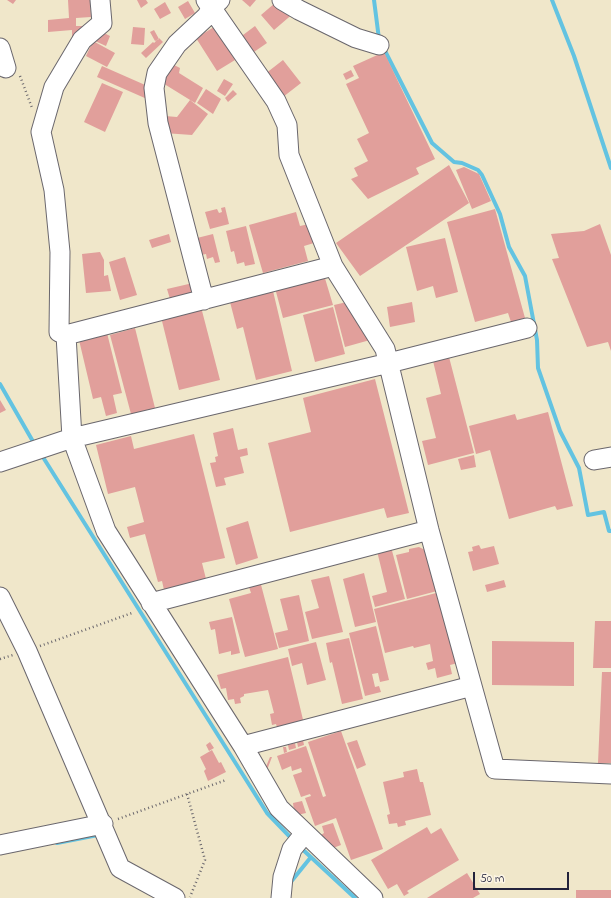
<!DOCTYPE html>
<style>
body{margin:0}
#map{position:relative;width:611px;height:898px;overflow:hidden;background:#f0e7ca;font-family:"Indie Flower",sans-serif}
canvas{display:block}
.scale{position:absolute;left:473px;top:872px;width:96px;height:18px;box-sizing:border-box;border:2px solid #22223b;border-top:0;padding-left:5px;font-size:12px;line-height:14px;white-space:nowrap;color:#22223b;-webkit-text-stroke:3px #fcf5e5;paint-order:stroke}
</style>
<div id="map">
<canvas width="611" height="898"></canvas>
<div class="scale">50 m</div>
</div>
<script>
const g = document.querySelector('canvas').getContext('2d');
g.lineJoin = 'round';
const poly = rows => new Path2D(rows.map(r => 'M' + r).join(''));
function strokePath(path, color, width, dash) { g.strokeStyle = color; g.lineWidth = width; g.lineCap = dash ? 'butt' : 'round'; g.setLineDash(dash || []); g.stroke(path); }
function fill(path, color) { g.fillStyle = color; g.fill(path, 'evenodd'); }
strokePath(poly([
 [374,0,379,39],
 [552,0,574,56,611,168],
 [383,47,432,143,454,162,462,163,478,170,482,175,500,214,509,247,525,276,537,340,538,368,560,431,579,468,588,515,604,512,609,531,611,531],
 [0,384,35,445],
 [41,454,267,813,292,839],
 [57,843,98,835,99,837],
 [301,848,355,898],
 [290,883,311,857]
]), '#63c3e1', 4);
fill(poly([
 [7,0,16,0,13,4],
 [68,0,90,0,91,17,76,18,76,26,84,26,85,36,72,37,72,30,48,32,48,20,69,18],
 [137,0,146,0,148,3,141,8],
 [242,0,256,0,250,7],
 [188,1,195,13,185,19,178,7],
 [165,2,171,13,160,19,154,9],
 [275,3,295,12,274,30,261,15],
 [255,26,267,43,251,54,239,38],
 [133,27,145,28,144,45,131,44],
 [214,27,235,60,217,71,196,38],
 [154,30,159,39,155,41,150,32],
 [100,31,110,36,106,46,95,41],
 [159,38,163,42,146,58,141,53,153,42,154,43],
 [93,41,115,53,107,67,86,56],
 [384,52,435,159,416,168,419,174,368,199,351,179,358,176,354,168,368,161,357,139,369,133,346,84,359,78,353,66],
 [283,60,301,83,283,97,265,74],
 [172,64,180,68,179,73,203,88,195,103,161,82],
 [102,66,152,88,147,99,97,77],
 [351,70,354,76,346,80,343,74],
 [224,79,233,84,225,96,217,91],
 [102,83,123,92,105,132,84,122],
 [206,89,221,99,213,114,197,103],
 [233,90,237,94,228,102,225,98],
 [190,100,208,114,192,135,164,133,165,116,177,117],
 [449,165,469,203,360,276,336,243],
 [464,167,479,174,491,201,472,209,456,170],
 [225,207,229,224,210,229,205,212,217,209,219,213,222,212,221,208],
 [495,209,525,318,511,322,508,313,475,322,447,222],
 [296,212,300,226,309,224,314,243,304,246,308,261,263,273,249,225],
 [600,224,611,255,611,351,608,342,587,347,552,259,559,258,551,234,584,231],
 [246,226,255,264,245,266,244,262,237,264,234,251,231,252,226,231],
 [169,234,171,242,152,248,149,240],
 [213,234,220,262,215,263,213,257,207,259,206,254,201,255,197,238],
 [445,238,458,292,436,298,433,286,417,291,406,247],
 [100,252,104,260,104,276,108,275,111,291,86,293,82,254],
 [125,257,137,295,120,300,109,262],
 [324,275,333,305,283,318,275,288],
 [193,283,195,292,170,299,167,289],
 [273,291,292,371,256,380,243,327,237,329,230,302],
 [347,302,370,340,345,347,334,305],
 [412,302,415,322,390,327,387,307],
 [201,307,220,380,179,390,161,317],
 [333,307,345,354,315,362,303,315],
 [135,328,155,408,131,414,110,335],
 [107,333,122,393,113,395,117,413,106,416,101,397,93,399,79,340],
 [449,357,474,453,428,465,422,441,436,438,426,398,441,394,433,361],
 [375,379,409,513,387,518,384,508,290,532,268,443,311,432,303,398],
 [0,400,6,410,0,413],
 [548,412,573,506,557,510,555,506,509,519,490,450,476,454,469,426,515,414,517,420],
 [233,428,238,450,247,448,248,455,240,457,244,473,224,478,226,485,216,487,210,463,216,462,215,457,218,456,213,433],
 [194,434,225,558,202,563,206,579,164,590,162,581,158,582,145,534,130,538,127,527,144,522,135,487,108,494,96,445,131,436,134,449],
 [474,455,476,467,461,470,458,459],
 [248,521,258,558,236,565,226,528],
 [479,545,481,549,494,546,499,564,473,571,468,552,473,551,472,547],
 [391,547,405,599,375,607,372,596,387,592,377,551],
 [419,547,427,551,437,591,407,599,396,555,409,552,409,549],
 [364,573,376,622,355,627,343,579],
 [329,576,343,632,312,639,305,612,319,608,311,580],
 [504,580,506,587,487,592,485,585],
 [260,581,278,649,245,657,229,599,251,593,248,584],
 [440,592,458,663,450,665,452,674,437,678,435,668,428,670,426,663,433,661,430,644,414,648,413,646,385,653,374,609],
 [299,595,309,641,279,648,275,633,288,630,280,599],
 [232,617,240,653,231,655,231,651,219,654,215,629,211,630,209,622],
 [595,621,611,621,611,668,593,668],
 [376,626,389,680,380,682,378,673,372,674,375,687,379,686,381,692,365,696,349,633],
 [349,638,363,699,342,704,332,662,330,663,326,643],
 [492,641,574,642,574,686,492,685],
 [316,642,326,680,307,685,302,663,292,666,288,649],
 [288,657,305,728,279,734,276,724,272,725,270,714,274,713,268,690,244,694,244,696,240,698,241,703,235,704,234,699,228,700,226,688,221,689,217,675],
 [602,672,611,672,611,763,598,763],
 [341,731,383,849,351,860,336,818,315,826,305,798,311,796,310,794,301,797,293,775,302,772,301,768,292,771,291,766,282,770,277,756,306,746,323,797,326,796,308,742],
 [303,740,304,745,298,747,297,742],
 [357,740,366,765,357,769,347,743],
 [210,742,214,748,209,751,206,745],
 [295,743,296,748,289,750,288,745],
 [283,747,286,747,287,752,284,753],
 [212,750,219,763,221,762,226,772,208,781,204,771,206,769,200,757],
 [270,757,272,757,267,770,265,769],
 [417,769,420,782,423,782,431,815,405,821,406,825,398,827,397,823,389,824,387,815,390,814,383,782,404,777,403,772],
 [302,801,306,813,297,815,294,811,293,803],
 [333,823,341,845,333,848,321,835,324,833,322,826],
 [427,827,431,834,441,828,459,860,407,891,409,893,404,896,397,884,388,889,371,860],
 [467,873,480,894,473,898,427,898],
 [576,890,611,890,611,898,576,898]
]), '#e19f9b');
const minor = poly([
 [206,0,276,101,287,125,289,155,333,266],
 [282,0,299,10,356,38,379,45],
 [0,48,6,68],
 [204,300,158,123,154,88,157,73,177,44,207,16,211,8,220,0],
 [66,335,59,332,60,252,54,190,41,132,54,87,82,40,102,23,100,0],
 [594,460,611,457],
 [0,462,72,438,389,363,527,328],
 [0,597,27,651,120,868,175,898],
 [151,603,429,530],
 [472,686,495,769,611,774],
 [243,746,472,686,429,530,385,349,333,266,66,335,72,438,106,531,243,746,279,808,373,898],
 [0,845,103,824],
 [281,898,283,877,292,849,305,833]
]);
strokePath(minor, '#6a676d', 21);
strokePath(poly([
 [20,76,32,108],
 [40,646,132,613],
 [0,659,13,655],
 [187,794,205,860,190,897],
 [118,819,226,780]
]), '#6a676d', 2.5, [1, 3]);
strokePath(minor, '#fff', 19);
</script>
